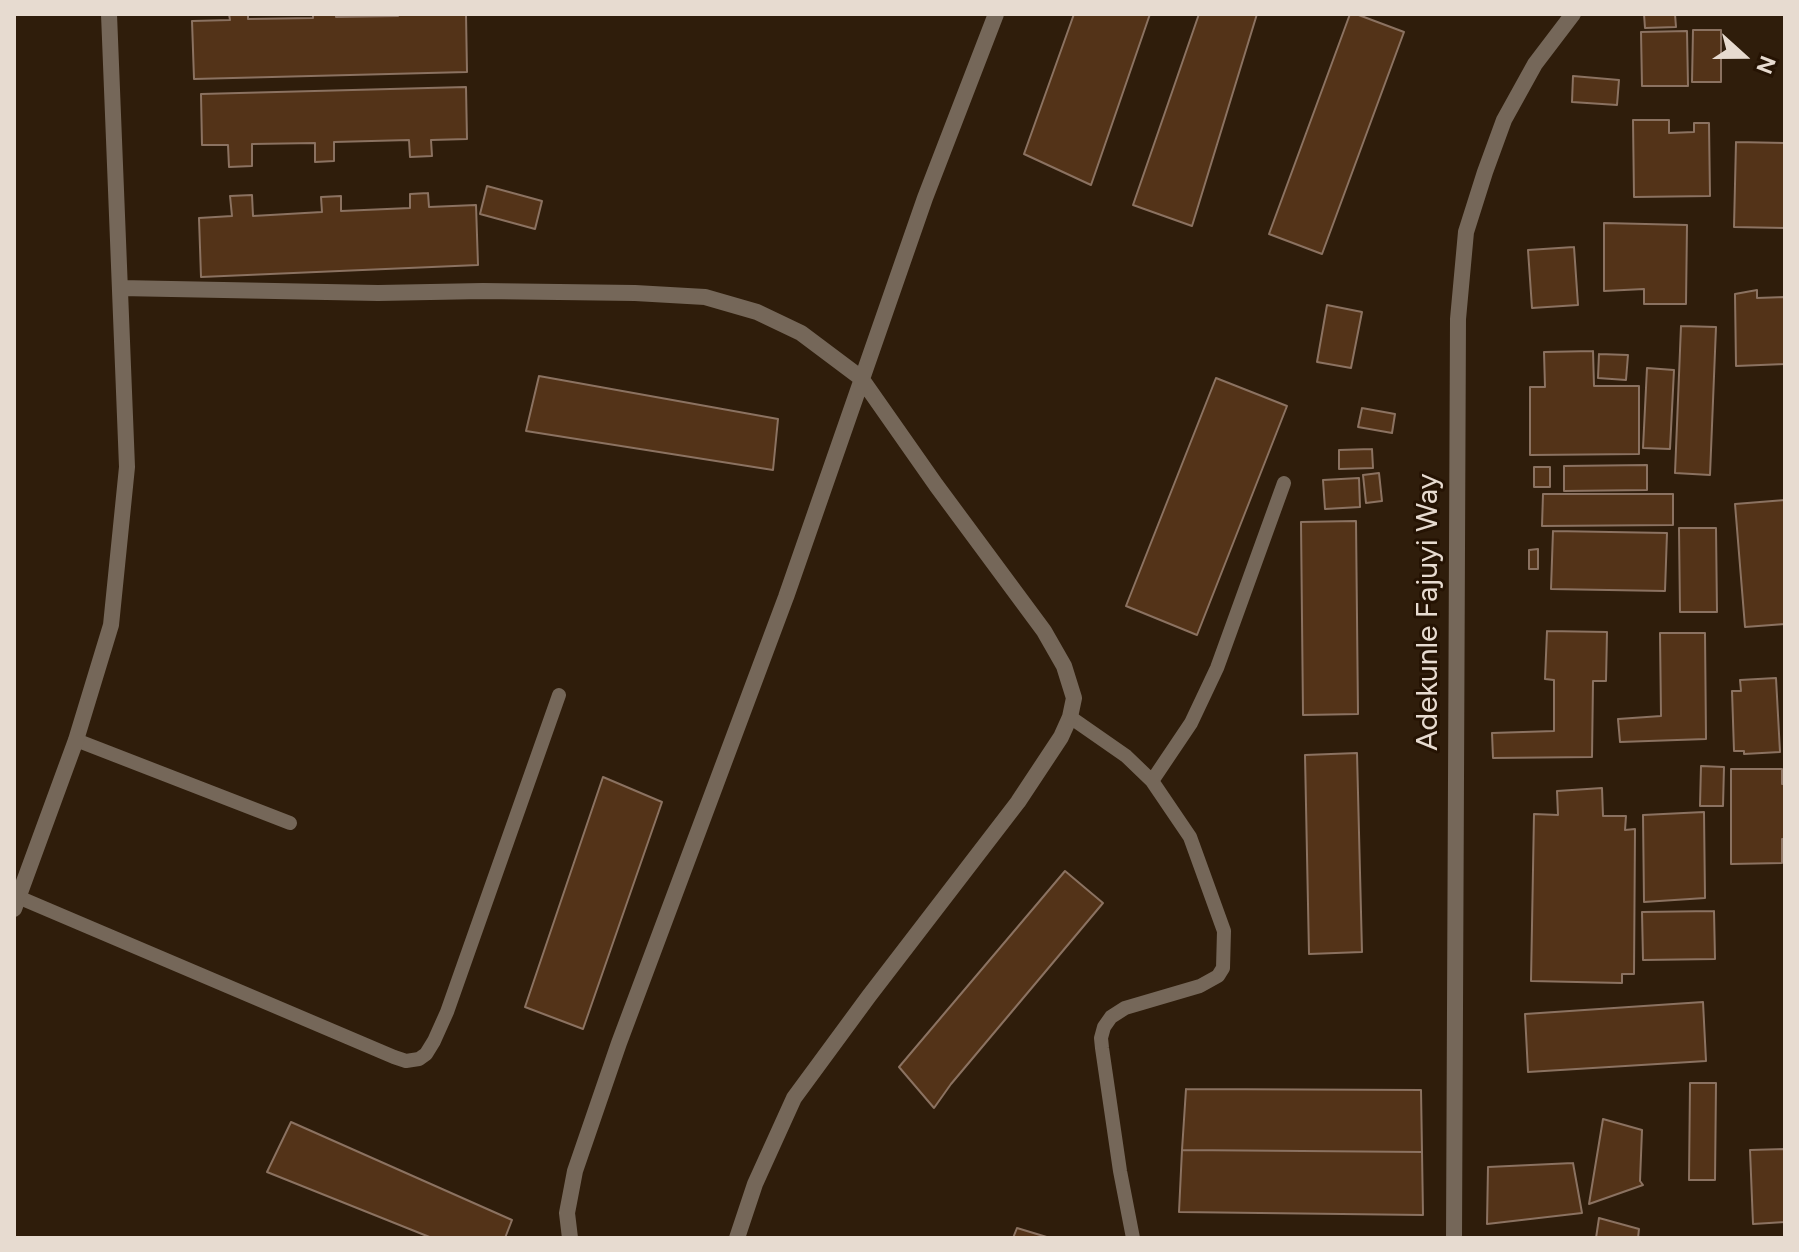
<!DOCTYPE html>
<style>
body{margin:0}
#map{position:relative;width:1799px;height:1252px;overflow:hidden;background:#2f1d0b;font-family:Figtree,sans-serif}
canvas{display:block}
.frame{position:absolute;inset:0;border:16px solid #e7dbd0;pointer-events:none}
.north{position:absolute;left:1703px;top:16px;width:80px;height:80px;-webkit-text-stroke:6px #251303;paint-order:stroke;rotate:111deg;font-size:22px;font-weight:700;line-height:32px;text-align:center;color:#e7dbd0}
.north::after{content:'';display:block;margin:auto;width:28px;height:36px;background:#e7dbd0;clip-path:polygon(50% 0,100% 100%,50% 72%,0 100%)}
</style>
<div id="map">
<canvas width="1799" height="1252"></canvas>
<div class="frame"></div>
<div class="north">N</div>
</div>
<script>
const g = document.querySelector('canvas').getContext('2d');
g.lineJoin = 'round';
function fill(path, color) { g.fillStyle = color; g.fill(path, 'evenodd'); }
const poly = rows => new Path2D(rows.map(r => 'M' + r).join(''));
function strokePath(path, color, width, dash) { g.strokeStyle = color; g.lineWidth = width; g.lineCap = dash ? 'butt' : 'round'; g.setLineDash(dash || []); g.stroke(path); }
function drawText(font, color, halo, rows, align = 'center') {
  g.font = font + ' Figtree,sans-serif'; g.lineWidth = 6; g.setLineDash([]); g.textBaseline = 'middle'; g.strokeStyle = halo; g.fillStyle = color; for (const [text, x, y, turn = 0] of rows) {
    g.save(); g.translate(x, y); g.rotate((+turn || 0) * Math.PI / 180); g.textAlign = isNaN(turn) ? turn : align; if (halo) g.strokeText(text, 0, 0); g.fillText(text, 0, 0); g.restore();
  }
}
const building = poly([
 [229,14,248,14,248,19,313,18,313,14,336,14,336,17,398,16,398,14,466,14,467,72,194,79,192,21,230,20,229,14],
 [1074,14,1150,14,1091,185,1024,154,1074,14],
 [1199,14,1257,14,1192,226,1133,205,1199,14],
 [1350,14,1356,14,1404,32,1322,254,1269,234,1350,14],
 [1644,14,1675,14,1676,27,1645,28,1644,14],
 [1693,30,1721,30,1721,82,1692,82,1693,30],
 [1687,31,1688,86,1642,86,1641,32,1687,31],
 [1573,76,1619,80,1617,105,1572,102,1573,76],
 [466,87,467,139,431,140,432,156,410,157,409,140,334,142,334,161,315,162,315,143,252,144,252,166,229,167,228,145,202,145,201,94,466,87],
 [1633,120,1669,120,1669,133,1694,132,1694,123,1709,123,1710,196,1634,197,1633,120],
 [1736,142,1785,143,1785,228,1734,227,1736,142],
 [487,186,542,201,535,229,480,214,487,186],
 [428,193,429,207,476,205,478,265,201,277,199,218,232,216,230,196,252,195,253,216,322,212,321,197,341,196,341,211,410,208,410,194,428,193],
 [1604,223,1687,225,1686,304,1644,304,1644,289,1604,291,1604,223],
 [1574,247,1578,305,1532,308,1528,250,1574,247],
 [1757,290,1757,298,1785,297,1785,364,1736,366,1735,294,1757,290],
 [1327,305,1362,312,1351,368,1317,362,1327,305],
 [1681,326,1716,327,1710,475,1675,473,1681,326],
 [1593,351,1594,386,1639,386,1639,454,1530,455,1530,387,1545,387,1544,352,1593,351],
 [1599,354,1628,355,1626,380,1598,378,1599,354],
 [1647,368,1674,370,1670,449,1643,448,1647,368],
 [539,376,778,419,773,470,526,431,539,376],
 [1216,378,1287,406,1197,635,1126,606,1216,378],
 [1362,408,1395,414,1392,433,1358,427,1362,408],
 [1372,449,1373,468,1339,469,1339,450,1372,449],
 [1647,465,1647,490,1564,491,1564,466,1647,465],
 [1534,467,1550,467,1550,487,1534,487,1534,467],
 [1379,473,1382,501,1366,503,1363,475,1379,473],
 [1359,478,1360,507,1325,509,1323,480,1359,478],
 [1543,494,1673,494,1673,525,1542,526,1543,494],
 [1785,500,1785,624,1745,627,1735,504,1785,500],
 [1356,521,1358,714,1303,715,1301,522,1356,521],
 [1679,528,1716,528,1717,612,1680,612,1679,528],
 [1553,531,1667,533,1665,591,1551,589,1553,531],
 [1538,549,1538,569,1529,569,1529,550,1538,549],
 [1547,631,1607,632,1606,681,1593,681,1592,757,1493,758,1492,733,1554,731,1554,680,1545,679,1547,631],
 [1660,633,1705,633,1706,739,1620,742,1618,719,1661,716,1660,633],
 [1776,678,1780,752,1744,754,1744,751,1734,751,1732,691,1741,691,1740,680,1776,678],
 [1357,753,1362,952,1309,954,1305,755,1357,753],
 [1701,766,1724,767,1723,806,1700,806,1701,766],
 [1731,769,1782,769,1782,784,1785,784,1785,839,1782,839,1782,863,1731,864,1731,769],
 [603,777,662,802,583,1029,525,1007,603,777],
 [1602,788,1603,816,1626,816,1625,830,1635,829,1634,974,1622,974,1622,983,1531,981,1534,814,1558,815,1557,791,1602,788],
 [1704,812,1705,898,1644,902,1643,815,1704,812],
 [1065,871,1103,903,951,1084,934,1108,899,1067,1065,871],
 [1714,911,1715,959,1643,960,1642,912,1714,911],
 [1703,1002,1706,1061,1528,1072,1525,1014,1703,1002],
 [1690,1083,1716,1083,1715,1180,1689,1180,1690,1083],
 [1186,1089,1421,1090,1422,1152,1182,1150,1186,1089],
 [1603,1119,1642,1130,1640,1181,1643,1185,1589,1204,1603,1119],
 [291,1122,512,1220,505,1238,432,1238,267,1172,291,1122],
 [1785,1149,1785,1222,1753,1224,1750,1150,1785,1149],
 [1182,1150,1422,1152,1423,1215,1179,1212,1182,1150],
 [1573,1163,1582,1213,1487,1224,1488,1167,1573,1163],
 [1599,1218,1639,1229,1638,1238,1596,1238,1599,1218],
 [1017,1228,1050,1238,1013,1238,1017,1228]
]);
fill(building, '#533318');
strokePath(building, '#8b7261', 2);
strokePath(poly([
 [1070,717,1126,756,1152,781,1190,837,1224,931,1223,968,1218,976,1200,986,1125,1008,1111,1017,1104,1027,1101,1038,1102,1048,1120,1171,1133,1238],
 [76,740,290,823],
 [1152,781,1191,723,1217,668,1284,483],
 [18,897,394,1057,406,1061,419,1059,426,1054,434,1041,447,1012,559,695]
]), '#756759', 14);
strokePath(poly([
 [120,288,378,293,483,291,635,293,705,297,757,312,801,333,861,378,936,485,1044,631,1064,666,1074,698,1070,717,1061,737,1018,802,869,996,794,1098,755,1184,737,1238],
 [14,909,76,740,111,625,127,467,109,14],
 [570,1238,567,1213,575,1171,619,1043,786,597,925,198,996,14]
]), '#756759', 16);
strokePath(poly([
 [1454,1238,1458,319,1466,232,1485,172,1504,120,1535,64,1573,14]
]), '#756759', 16);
drawText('30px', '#e7dbd0', '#251303', [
 ["Adekunle Fajuyi Way",1428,612,-90]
]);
</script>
